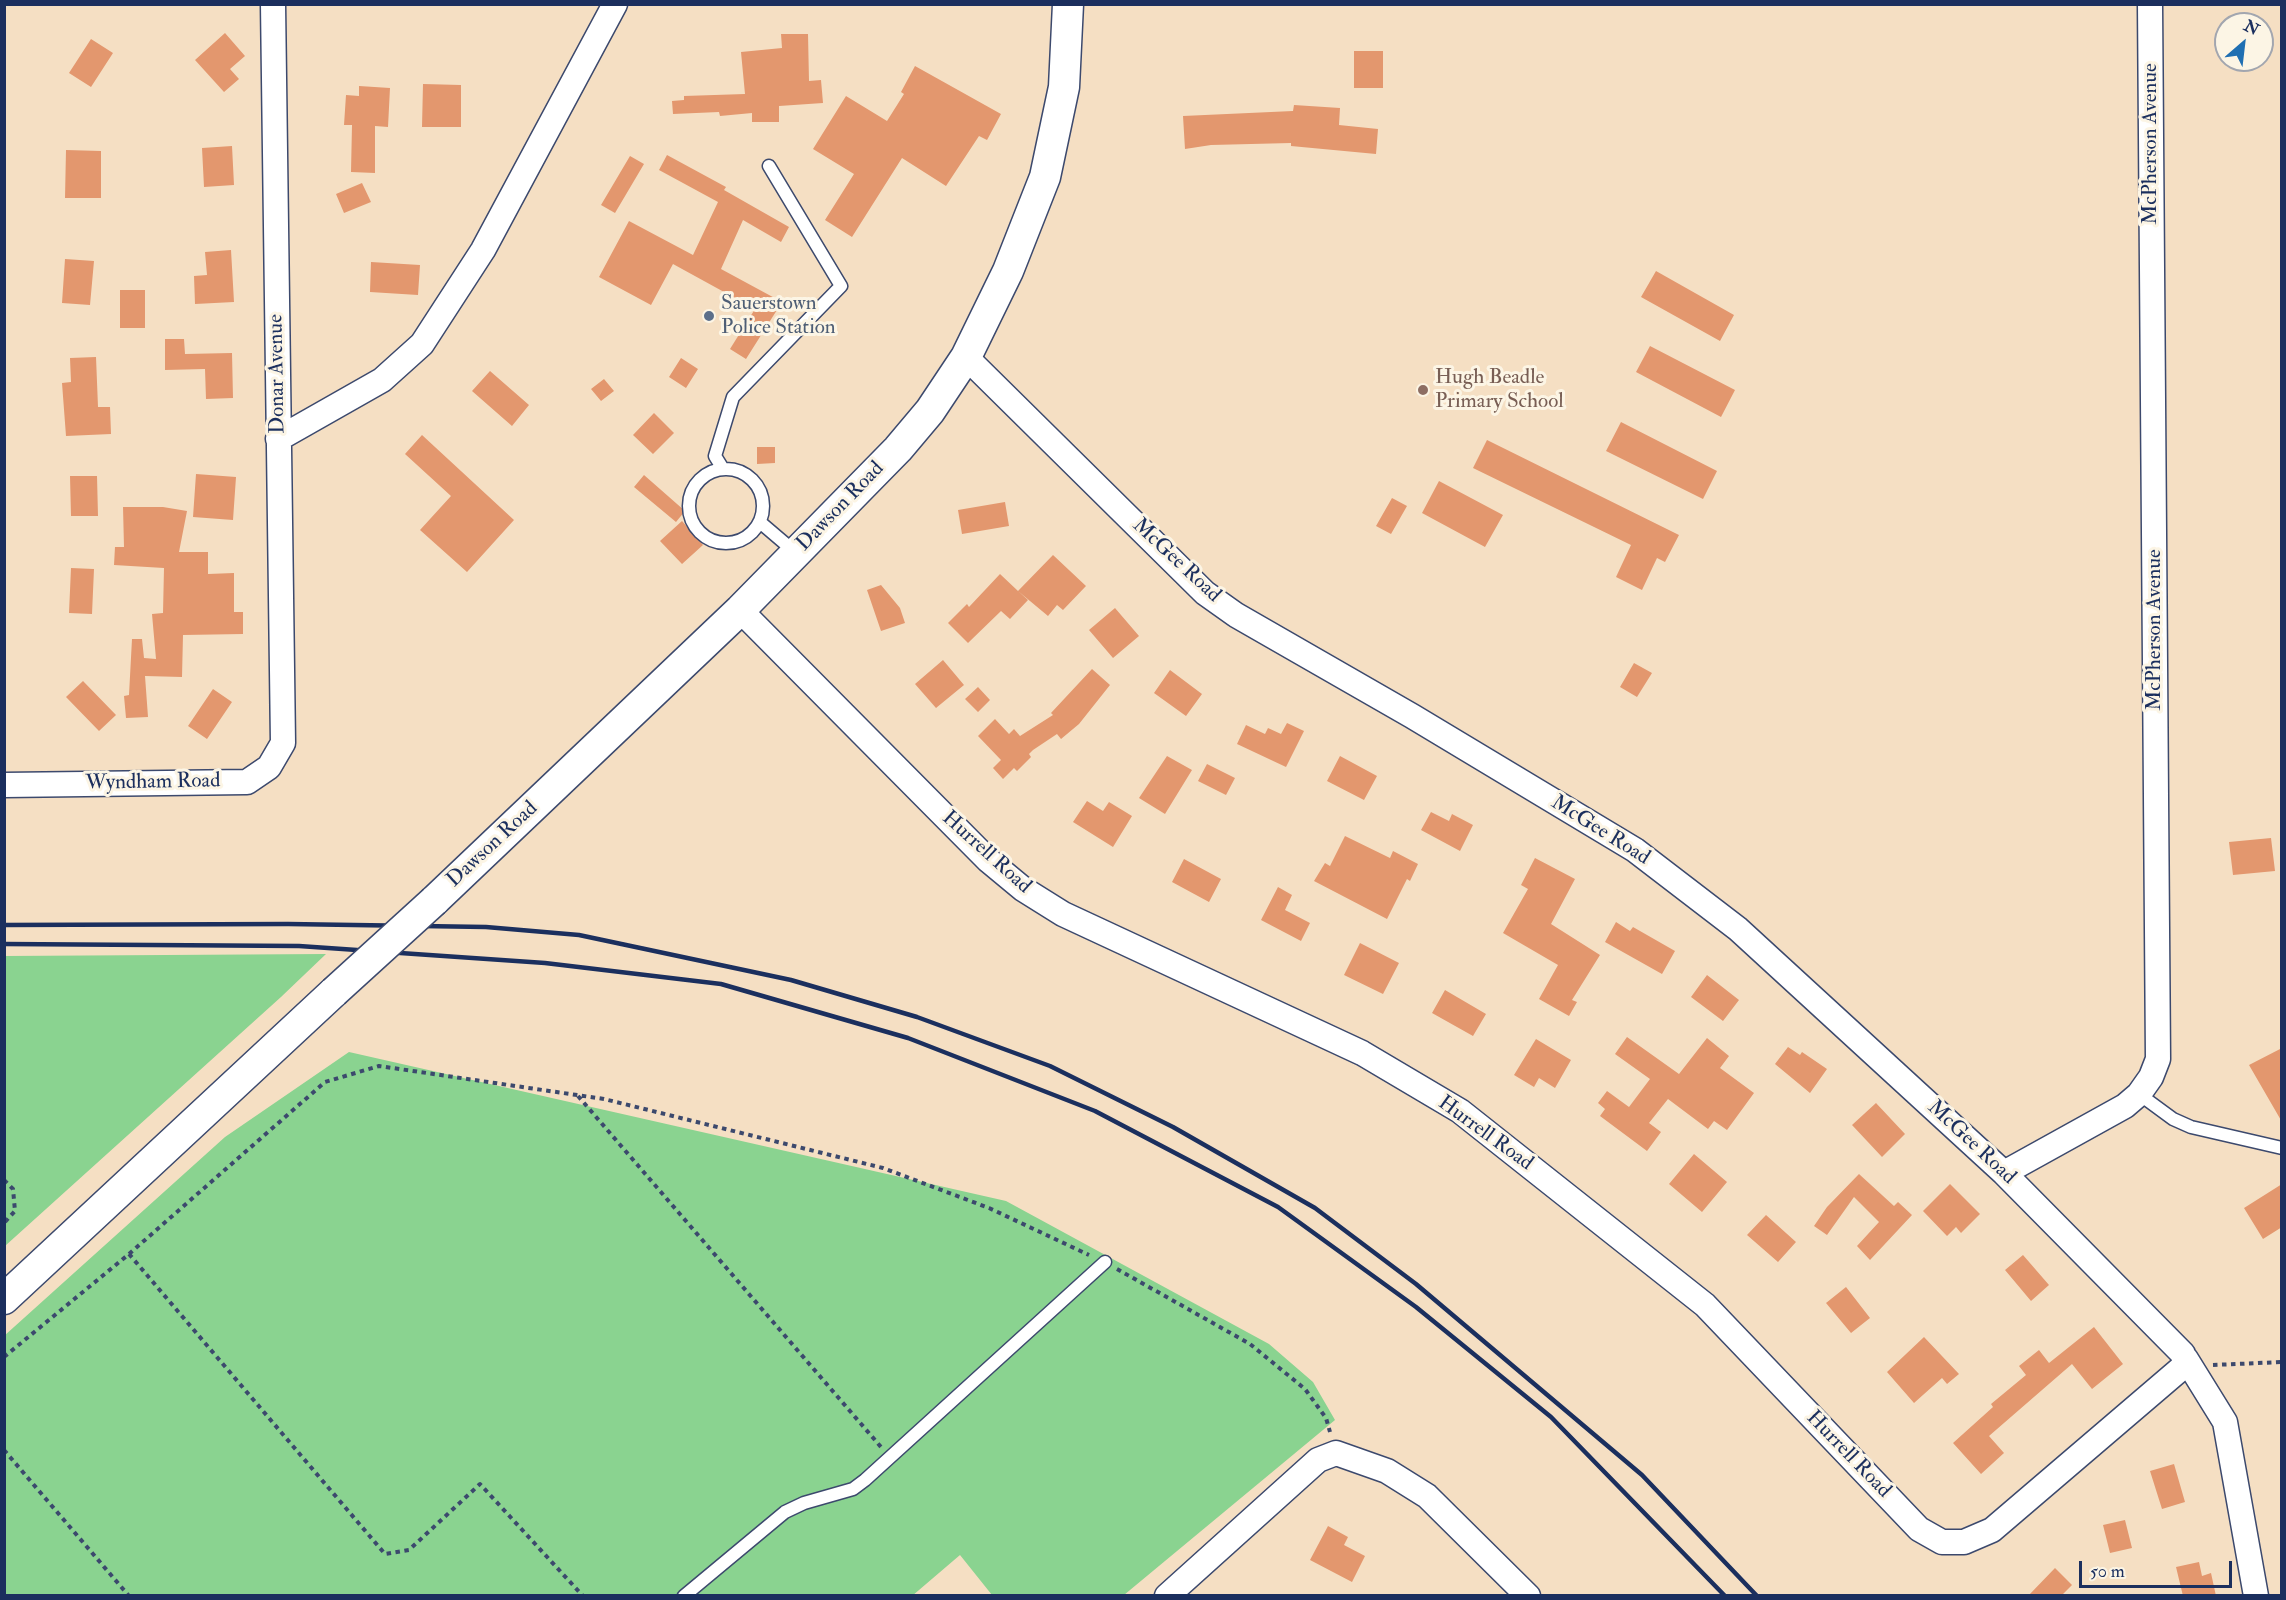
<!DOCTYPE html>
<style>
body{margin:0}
#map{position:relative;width:2286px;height:1600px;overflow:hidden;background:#f5dfc3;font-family:"IM FELL Double Pica",serif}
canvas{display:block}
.frame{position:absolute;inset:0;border:6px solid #1b2f5e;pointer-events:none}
.north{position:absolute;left:2214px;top:12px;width:60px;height:60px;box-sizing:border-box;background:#fcf5e5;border:2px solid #a2a6af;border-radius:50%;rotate:28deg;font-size:16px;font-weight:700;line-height:24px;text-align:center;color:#1b2f5e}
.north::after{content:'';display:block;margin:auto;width:21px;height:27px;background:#1f6fb2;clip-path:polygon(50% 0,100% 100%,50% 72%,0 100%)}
.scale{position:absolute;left:2079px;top:1561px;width:153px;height:27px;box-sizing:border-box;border:3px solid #1b2f5e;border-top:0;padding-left:8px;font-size:18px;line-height:21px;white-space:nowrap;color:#1b2f5e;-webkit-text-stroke:4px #fcf5e5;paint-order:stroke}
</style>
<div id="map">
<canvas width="2286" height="1600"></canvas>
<div class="frame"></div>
<div class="north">N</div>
<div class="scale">50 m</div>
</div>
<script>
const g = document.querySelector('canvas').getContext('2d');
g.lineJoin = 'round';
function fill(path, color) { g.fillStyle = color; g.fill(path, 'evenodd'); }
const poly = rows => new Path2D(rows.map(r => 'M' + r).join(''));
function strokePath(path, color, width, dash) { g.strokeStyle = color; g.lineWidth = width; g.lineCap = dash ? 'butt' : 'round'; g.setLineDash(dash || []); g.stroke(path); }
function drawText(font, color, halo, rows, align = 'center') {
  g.font = font + ' "IM FELL Double Pica",serif'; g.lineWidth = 6; g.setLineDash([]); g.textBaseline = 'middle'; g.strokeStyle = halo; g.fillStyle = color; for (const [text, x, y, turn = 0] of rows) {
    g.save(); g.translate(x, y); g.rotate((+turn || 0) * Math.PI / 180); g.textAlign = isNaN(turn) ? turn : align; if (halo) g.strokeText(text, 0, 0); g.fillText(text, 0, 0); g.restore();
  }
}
fill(poly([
 [326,954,281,997,5,1246,5,956],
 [349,1052,1006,1201,1269,1344,1313,1382,1335,1420,1124,1595,992,1595,960,1555,912,1596,5,1595,4,1336,225,1137]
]), '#8ad390');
fill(poly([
 [225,33,245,56,230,69,239,79,224,92,195,60],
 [781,34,808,34,809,81,821,80,823,103,779,106,779,122,752,122,752,113,720,116,719,112,673,114,672,101,684,100,684,96,745,94,741,52,782,48],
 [91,39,113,53,91,87,69,73],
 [1354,51,1383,51,1383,88,1354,88],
 [915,66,1001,114,987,140,979,136,946,186,902,158,852,237,825,220,854,174,813,149,846,96,887,121,904,94,901,92],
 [423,84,461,85,461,127,422,127],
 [359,86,390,88,388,127,375,126,375,173,351,172,352,125,344,125,346,95,359,96],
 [1294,105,1340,108,1339,125,1378,129,1376,154,1291,146,1291,143,1211,145,1185,149,1183,116,1293,111],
 [232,146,234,185,204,187,202,148],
 [66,150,101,151,101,198,65,198],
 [667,155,726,187,724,190,789,227,781,242,743,220,721,269,782,302,746,359,730,349,755,309,673,264,651,305,599,277,629,221,693,255,718,202,659,170],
 [630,156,644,164,615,213,601,205],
 [362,183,371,202,344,213,336,194],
 [231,250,234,302,195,304,194,276,207,275,205,252],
 [65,259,94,261,90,305,62,303],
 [371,262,420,265,418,295,370,292],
 [1656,271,1734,315,1720,341,1641,297],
 [120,290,145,290,145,328,120,328],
 [165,339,184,339,185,354,232,353,233,398,206,399,205,369,165,370],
 [1650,346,1735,390,1721,417,1636,372],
 [96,357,98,407,110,407,111,434,66,436,62,383,71,382,70,358],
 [681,358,698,369,686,388,669,377],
 [490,371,529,405,512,426,472,391],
 [604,379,614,391,601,401,591,389],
 [654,413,674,433,653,454,633,435],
 [1621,422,1717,471,1703,499,1606,451],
 [422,435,514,520,467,572,420,530,451,496,405,454],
 [1487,440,1679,535,1665,562,1657,558,1642,590,1616,577,1631,545,1473,468],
 [757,447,775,447,775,463,757,464],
 [196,474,236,477,233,520,193,517],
 [644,475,685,511,676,522,634,487],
 [70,476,97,476,98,516,71,516],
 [1439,481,1503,515,1485,547,1422,513],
 [1392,498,1407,506,1391,534,1376,526],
 [1005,502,1009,526,962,534,958,510],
 [123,507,163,507,187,511,179,552,208,552,208,574,234,573,234,612,243,612,243,634,183,635,182,677,145,676,148,717,126,718,124,696,129,695,132,639,142,639,144,658,156,659,152,614,163,613,164,568,114,565,115,547,124,547],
 [682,521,703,545,682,564,660,541],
 [1053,555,1086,586,1063,610,1057,605,1048,616,1018,591,1028,600,1010,619,1001,611,968,643,948,623,967,604,969,607,1000,574,1018,591],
 [71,568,94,569,92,614,69,613],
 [881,585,900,608,905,623,881,631,867,590],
 [1115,608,1139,636,1113,658,1089,630],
 [943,660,964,685,936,708,915,684],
 [1634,663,1652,673,1637,697,1620,687],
 [1092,669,1110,685,1079,724,1061,739,1057,734,1033,750,1029,754,1031,757,1017,771,1014,768,1003,779,993,768,1001,760,978,736,995,719,1009,734,1014,729,1020,736,1053,715,1051,713],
 [1170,670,1202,694,1186,716,1154,693],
 [83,681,116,715,99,731,66,697],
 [978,687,990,700,978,712,965,699],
 [213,689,232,702,207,739,188,726],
 [1287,723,1304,731,1286,767,1237,744,1246,725,1265,734,1268,728,1281,734],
 [1167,756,1192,770,1165,814,1139,798],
 [1340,756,1377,776,1364,800,1327,781],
 [1207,764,1235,778,1226,795,1198,781],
 [1087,801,1103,811,1109,802,1132,816,1113,847,1073,822],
 [1431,812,1449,821,1452,814,1473,825,1460,851,1421,830],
 [1345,836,1390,858,1393,851,1418,864,1410,881,1407,879,1387,919,1314,881,1325,863,1330,866],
 [2271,838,2275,871,2233,875,2229,842],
 [1535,858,1575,879,1551,924,1600,955,1572,1000,1577,1002,1569,1016,1539,999,1558,965,1503,933,1528,889,1521,885],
 [1184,859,1221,879,1209,902,1172,882],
 [1278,887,1292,895,1285,910,1310,923,1301,941,1261,920],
 [1616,922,1630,931,1633,927,1675,951,1662,974,1605,942],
 [1360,943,1399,963,1383,994,1344,975],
 [1707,975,1739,1000,1723,1021,1691,997],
 [1445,990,1486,1014,1473,1036,1432,1013],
 [1627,1037,1679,1074,1707,1038,1729,1056,1720,1068,1754,1093,1727,1130,1714,1121,1708,1129,1668,1099,1649,1123,1661,1132,1647,1151,1600,1116,1605,1109,1598,1103,1607,1091,1629,1107,1650,1079,1615,1054],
 [1536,1039,1571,1060,1555,1088,1539,1078,1534,1087,1514,1075],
 [1788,1047,1800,1055,1802,1052,1827,1069,1810,1093,1775,1064],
 [2282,1048,2282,1122,2249,1065],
 [1876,1103,1905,1134,1882,1157,1852,1125],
 [1694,1154,1727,1182,1702,1212,1669,1184],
 [1859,1174,1894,1206,1898,1202,1912,1215,1870,1260,1857,1246,1879,1222,1854,1197,1827,1235,1814,1226,1827,1207],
 [1950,1184,1980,1214,1961,1233,1956,1227,1947,1236,1923,1211],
 [2282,1184,2282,1227,2263,1239,2244,1208],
 [1766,1215,1796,1242,1778,1262,1747,1235],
 [2023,1255,2049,1285,2031,1301,2005,1270],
 [1846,1287,1870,1318,1851,1333,1826,1303],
 [2094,1327,2123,1364,2092,1389,2072,1364,1989,1436,2004,1453,1981,1474,1953,1443,1993,1407,1991,1404,2026,1375,2019,1366,2039,1350,2049,1363],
 [1924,1337,1959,1374,1947,1384,1942,1378,1914,1403,1887,1372],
 [2174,1464,2185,1502,2162,1509,2150,1471],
 [2125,1520,2132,1548,2110,1553,2103,1525],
 [1328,1526,1348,1537,1344,1545,1365,1556,1352,1582,1310,1560],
 [2199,1562,2202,1576,2211,1573,2216,1596,2183,1596,2176,1567],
 [2055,1568,2072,1585,2061,1596,2028,1596]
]), '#e3976e');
const service = poly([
 '689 506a37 37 0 1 1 74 0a37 37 0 1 1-74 0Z',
 [723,469,715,456,733,397,841,286,769,166],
 [761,523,795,552],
 [2139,1094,2173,1119,2191,1127,2282,1148],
 [684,1596,785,1512,804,1503,853,1489,865,1480,1105,1262]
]);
const minor = poly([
 [278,439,382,380,422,344,483,250,615,4],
 [740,610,988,860,1023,889,1063,914,1362,1053,1460,1111,1705,1305,1919,1529,1942,1542,1964,1542,1992,1530,2185,1365,2183,1354,2004,1173,1738,929,1635,850,1412,716,1236,615,1205,593,966,357],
 [4,785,247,782,269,767,283,743,273,4],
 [2004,1173,2125,1106,2139,1094,2151,1077,2158,1059,2150,4],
 [2186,1359,2225,1422,2256,1596],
 [1167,1596,1318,1460,1336,1453,1387,1471,1427,1496,1528,1596]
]);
const tertiary = poly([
 [434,901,740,610,898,449,930,411,966,357,1008,271,1045,177,1064,87,1068,4],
 [4,1299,334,992]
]);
strokePath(service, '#3c496d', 15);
strokePath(minor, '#3c496d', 27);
strokePath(tertiary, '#3c496d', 33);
strokePath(poly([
 [578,1096,881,1447],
 [4,1180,13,1189,15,1211,4,1223],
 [129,1254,385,1554,409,1550,480,1484,583,1596],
 [1117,1269,1250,1344,1305,1389,1326,1418,1330,1432],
 [4,1357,129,1254,325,1082,379,1066,604,1099,883,1168,989,1208,1089,1255],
 [2213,1365,2282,1362],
 [4,1450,129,1596]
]), '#3c496d', 4, [4.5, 4.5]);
strokePath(service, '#fff', 12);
strokePath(minor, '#fff', 24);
strokePath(tertiary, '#fff', 30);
strokePath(poly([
 [4,925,288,924,486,927,579,935,791,980,917,1017,1050,1066,1173,1127,1315,1208,1416,1284,1642,1475,1757,1596],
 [4,944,299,946,545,963,721,984,908,1038,1095,1111,1278,1207,1416,1307,1551,1417,1725,1596]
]), '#1b2f5e', 4.5);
const tertiaryBridge = poly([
 [334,992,434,901]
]);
strokePath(tertiaryBridge, '#3c496d', 33, []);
strokePath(tertiaryBridge, '#fff', 30);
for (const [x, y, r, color] of [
 [709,316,6,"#5c6f8a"],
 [1423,390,6,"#8d6e63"]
]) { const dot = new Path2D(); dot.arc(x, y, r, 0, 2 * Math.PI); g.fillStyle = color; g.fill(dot); strokePath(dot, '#fcf5e5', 2); }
drawText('21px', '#1b2f5e', '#fcf5e5', [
 ["McPherson Avenue",2151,144,-90],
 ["Donar Avenue",278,374,-91],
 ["Dawson Road",841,507,-46],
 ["McGee Road",1176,561,43],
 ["McPherson Avenue",2155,630,-90],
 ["Wyndham Road",153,783,-1],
 ["McGee Road",1600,831,32],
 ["Dawson Road",493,845,-43],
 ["Hurrell Road",986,853,42],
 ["Hurrell Road",1485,1134,36],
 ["McGee Road",1971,1143,43],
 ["Hurrell Road",1848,1455,46]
]);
drawText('21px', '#4e5e75', '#fcf5e5', [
 ["Sauerstown",721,304],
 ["Police Station",721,328]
], 'left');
drawText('21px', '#785e54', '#fcf5e5', [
 ["Hugh Beadle",1435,378],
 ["Primary School",1435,402]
], 'left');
</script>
